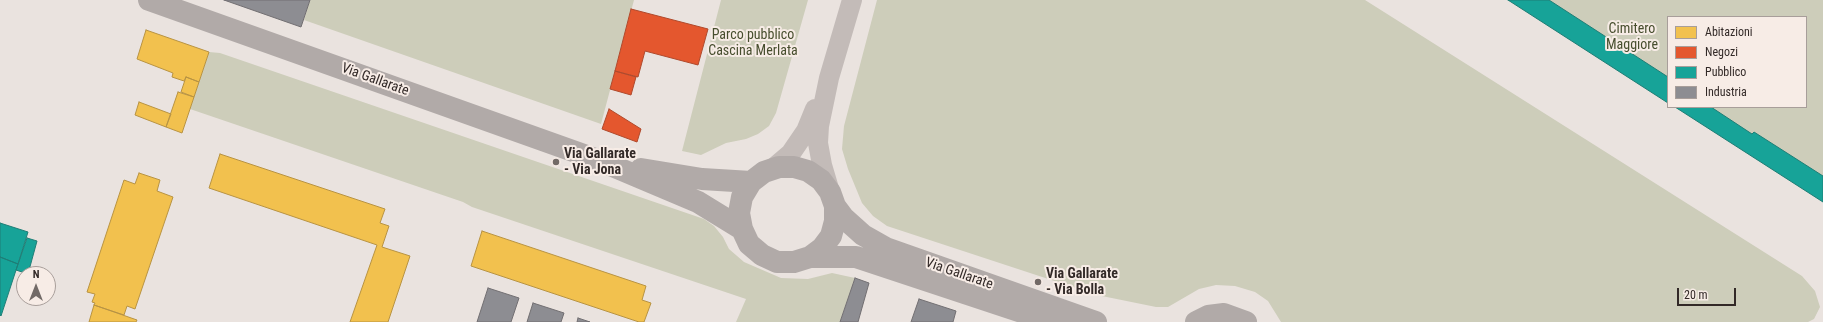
<!DOCTYPE html>
<style>
body{margin:0}
#map{position:relative;width:1823px;height:322px;overflow:hidden;background:#eae3df;font-family:"Roboto Condensed",sans-serif}
canvas{display:block}
.legend{position:absolute;left:1667px;top:16px;width:140px;height:92px;box-sizing:border-box;background:#f7ece6;border:1px solid #a89e9a;margin:0;padding:5px 7px;list-style:none;font-size:12px;color:#322927}
.legend li{display:flex;align-items:center;gap:8px;height:20px}
.legend b{width:20px;border:1px solid #a89e9a}
.north{position:absolute;left:16px;top:266px;width:40px;height:40px;box-sizing:border-box;background:#f7ece6;border:1px solid #a89e9a;border-radius:50%;rotate:0deg;font-size:11px;font-weight:700;line-height:16px;text-align:center;color:#322927}
.north::after{content:'';display:block;margin:auto;width:14px;height:18px;background:#726a67;clip-path:polygon(50% 0,100% 100%,50% 72%,0 100%)}
.scale{position:absolute;left:1677px;top:288px;width:59px;height:18px;box-sizing:border-box;border:2px solid #322927;border-top:0;padding-left:5px;font-size:12px;line-height:14px;white-space:nowrap;color:#322927;-webkit-text-stroke:3px #f7ece6;paint-order:stroke}
</style>
<div id="map">
<canvas width="1823" height="322"></canvas>
<ul class="legend">
<li><b style="height:11px;background:#f2c14e"></b>Abitazioni</li>
<li><b style="height:11px;background:#e4572e"></b>Negozi</li>
<li><b style="height:11px;background:#17a398"></b>Pubblico</li>
<li><b style="height:11px;background:#8d8d92"></b>Industria</li>
</ul>
<div class="north">N</div>
<div class="scale">20 m</div>
</div>
<script>
const g = document.querySelector('canvas').getContext('2d');
g.lineJoin = 'round';
function fill(path, color) { g.fillStyle = color; g.fill(path, 'evenodd'); }
const poly = rows => new Path2D(rows.map(r => 'M' + r).join(''));
function strokePath(path, color, width, dash) { g.strokeStyle = color; g.lineWidth = width; g.lineCap = dash ? 'butt' : 'round'; g.setLineDash(dash || []); g.stroke(path); }
function drawText(font, color, halo, rows, align = 'center') {
  g.font = font + ' "Roboto Condensed",sans-serif'; g.lineWidth = 4; g.setLineDash([]); g.textBaseline = 'middle'; g.strokeStyle = halo; g.fillStyle = color; for (const [text, x, y, turn = 0] of rows) {
    g.save(); g.translate(x, y); g.rotate((+turn || 0) * Math.PI / 180); g.textAlign = isNaN(turn) ? turn : align; if (halo) g.strokeText(text, 0, 0); g.fillText(text, 0, 0); g.restore();
  }
}
fill(poly([
 [310,0,634,0,601,124,304,20],
 [721,0,808,0,776,113,769,126,758,134,746,139,726,143,701,155,682,151],
 [877,0,1365,0,1802,276,1815,291,1820,307,1814,319,1808,322,1281,322,1268,301,1255,292,1235,286,1216,285,1199,289,1168,307,1156,307,1097,295,887,226,873,216,862,203,848,169,842,149,844,126],
 [1508,0,1823,0,1823,202,1675,107,1806,107,1806,17,1668,17,1668,103],
 [209,52,220,53,704,219,714,226,723,237,729,249,744,262,781,278,808,279,832,273,855,278,840,322,736,322,746,299,472,207,463,202,190,109]
]), '#cdcdba');
const homes = poly([
 [146,30,209,52,199,82,186,77,184,81,172,77,173,73,137,59,146,30],
 [186,77,199,82,194,97,181,92,186,77],
 [178,92,194,97,182,133,166,127,178,92],
 [139,102,171,114,166,127,135,115,139,102],
 [220,154,385,209,380,223,389,226,382,247,410,256,388,322,350,322,377,245,209,188,220,154],
 [139,173,160,180,157,191,173,197,135,309,127,306,124,315,94,305,95,303,92,302,95,294,87,292,124,180,135,184,139,173],
 [482,231,646,286,642,300,651,303,644,322,639,322,471,266,482,231],
 [94,305,137,320,136,322,89,322,94,305]
]);
fill(homes, '#f2c14e');
strokePath(homes, '#b89342', 1);
const shops = poly([
 [631,9,708,29,698,65,645,51,638,77,615,71,631,9],
 [615,71,636,77,631,95,610,89,615,71],
 [609,109,641,129,637,142,602,129,609,109]
]);
fill(shops, '#e4572e');
strokePath(shops, '#af492c', 1);
const public = poly([
 [1508,0,1549,0,1668,77,1668,103,1508,0],
 [1675,107,1711,107,1752,134,1754,132,1823,176,1823,202,1675,107],
 [0,223,28,232,18,264,0,257,0,223],
 [27,238,37,241,28,274,16,270,27,238],
 [0,257,18,264,1,316,0,315,0,257]
]);
fill(public, '#17a398');
strokePath(public, '#1f7e76', 1);
const industry = poly([
 [224,0,310,0,301,27,224,0],
 [855,278,869,283,858,322,840,322,855,278],
 [488,288,519,298,511,322,477,322,488,288],
 [919,299,956,311,953,322,911,322,919,299],
 [533,303,564,313,561,322,527,322,533,303],
 [578,318,590,322,577,322,578,318]
]);
fill(industry, '#8d8d92');
strokePath(industry, '#726f72', 1);
strokePath(poly([
 [771,170,791,153,806,131,815,109],
 [830,192,822,165,818,143,819,126,829,78,852,0]
]), '#c3bbb8', 20);
strokePath(poly([
 [149,0,601,161,698,202,742,229],
 [641,169,702,179,751,182],
 [835,206,844,218,863,235,886,248,1096,322],
 [810,257,822,248,831,236,835,221,835,206,830,192,821,180,808,171,794,167,779,167,764,172,751,182,742,197,739,213,742,229,749,244,762,255,777,262,794,262,810,257,856,257,1052,322],
 [1196,322,1208,316,1224,314,1246,322]
]), '#b1aaa8', 22);
for (const [x, y, r, color] of [
 [556,162,4,"#726a67"],
 [1038,282,4,"#726a67"]
]) { const dot = new Path2D(); dot.arc(x, y, r, 0, 2 * Math.PI); g.fillStyle = color; g.fill(dot); strokePath(dot, '#f7ece6', 1.5); }
drawText('14px', '#474e2e', '#f7ece6', [
 ["Cimitero",1632,29],
 ["Maggiore",1632,45],
 ["Parco pubblico",753,35],
 ["Cascina Merlata",753,51]
]);
drawText('14px', '#322927', '#f7ece6', [
 ["Via Gallarate",375,80,20],
 ["Via Gallarate",959,274,19]
]);
drawText('bold 14px', '#322927', '#f7ece6', [
 ["Via Gallarate",564,154],
 ["- Via Jona",564,170],
 ["Via Gallarate",1046,274],
 ["- Via Bolla",1046,290]
], 'left');
</script>
